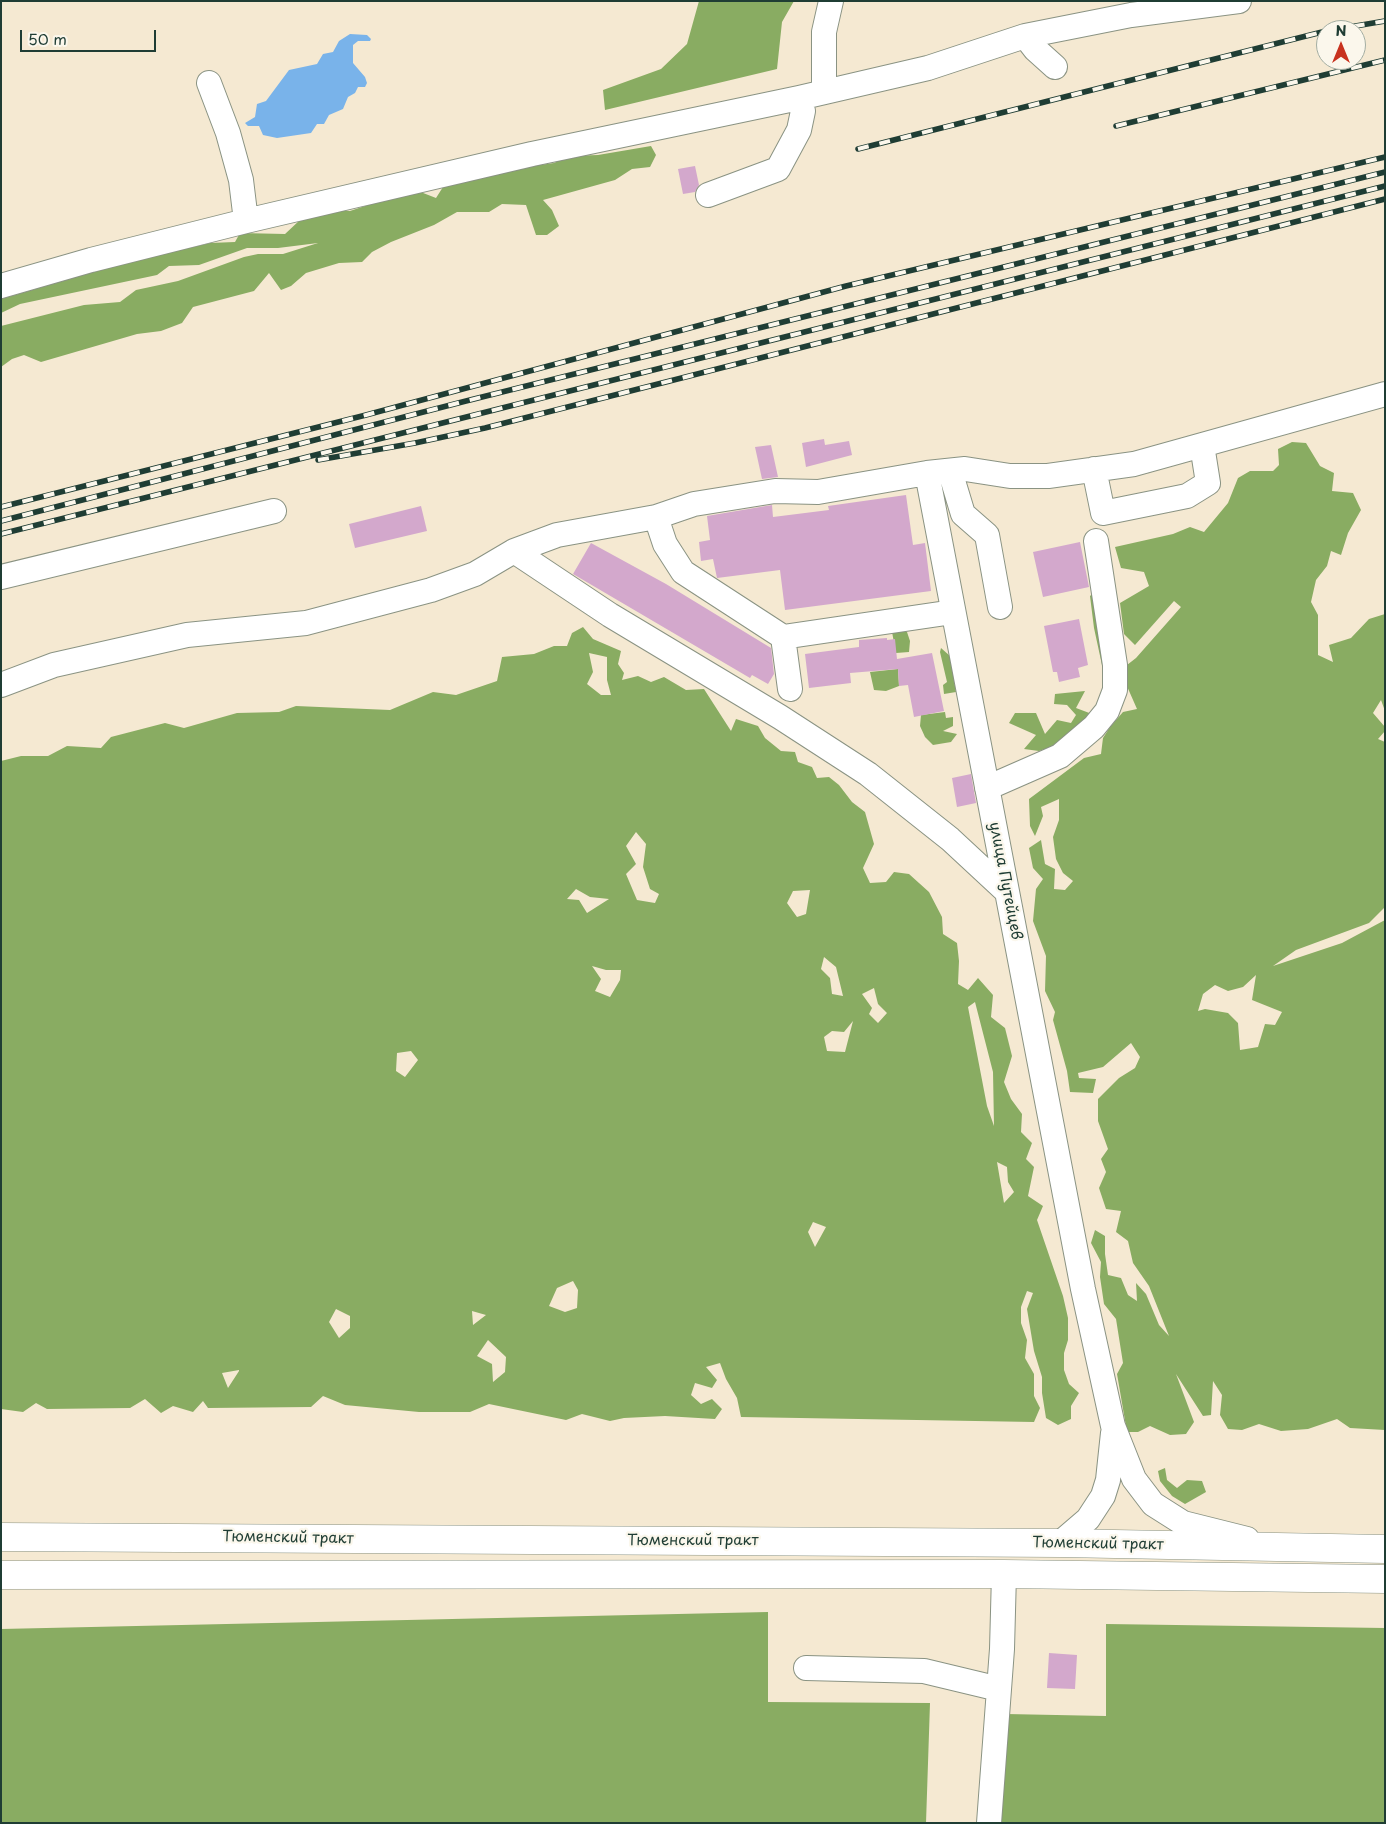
<!DOCTYPE html>
<meta charset="utf-8">
<style>
body{margin:0}
#map{position:relative;width:1386px;height:1824px;overflow:hidden;background:#f5e9d2;font-family:"Playpen Sans",sans-serif}
canvas{display:block}
.frame{position:absolute;inset:0;border:2px solid #1f3d34;pointer-events:none}
.north{position:absolute;left:1316px;top:20px;width:50px;height:50px;box-sizing:border-box;background:#fbf7ec;border:1px solid #a3ada2;border-radius:50%;rotate:0deg;font-size:14px;font-weight:700;line-height:20px;text-align:center;color:#1f3d34}
.north::after{content:'';display:block;margin:auto;width:18px;height:22px;background:#c8321e;clip-path:polygon(50% 0,100% 100%,50% 72%,0 100%)}
.scale{position:absolute;left:20px;top:30px;width:136px;height:22px;box-sizing:border-box;border:2px solid #1f3d34;border-top:0;padding-left:6px;font-size:15px;line-height:18px;white-space:nowrap;color:#1f3d34;-webkit-text-stroke:4px #fbf7ec;paint-order:stroke}
</style>
<div id="map">
<canvas width="1386" height="1824"></canvas>
<div class="frame"></div>
<div class="north">N</div>
<div class="scale">50 m</div>
</div>
<script>
const g = document.querySelector('canvas').getContext('2d');
g.lineJoin = 'round';
function fill(path, color) { g.fillStyle = color; g.fill(path, 'evenodd'); }
const poly = rows => new Path2D(rows.map(r => 'M' + r).join(''));
function strokePath(path, color, width, dash) { g.strokeStyle = color; g.lineWidth = width; g.lineCap = dash ? 'butt' : 'round'; g.setLineDash(dash || []); g.stroke(path); }
function drawText(font, color, halo, rows, align = 'center') {
  g.font = font + ' "Playpen Sans",sans-serif'; g.lineWidth = 4.5; g.setLineDash([]); g.textBaseline = 'middle'; g.strokeStyle = halo; g.fillStyle = color; for (const [text, x, y, turn = 0] of rows) {
    g.save(); g.translate(x, y); g.rotate((+turn || 0) * Math.PI / 180); g.textAlign = isNaN(turn) ? turn : align; if (halo) g.strokeText(text, 0, 0); g.fillText(text, 0, 0); g.restore();
  }
}
fill(poly([
 [699,1,794,1,782,22,777,69,605,110,603,90,661,69,687,44],
 [651,146,656,155,650,167,632,169,615,180,543,200,552,210,559,226,547,235,536,235,526,205,502,204,489,212,457,212,434,225,391,242,372,252,362,262,339,263,306,273,291,286,281,290,269,273,254,291,193,307,182,323,161,331,137,334,41,362,24,355,12,359,1,367,1,326,84,305,120,302,136,290,178,281,244,257,258,254,283,254,318,243,278,248,247,248,199,265,169,266,157,275,20,304,1,313,1,299,121,264,210,243,235,242,240,233,285,234,300,220,331,210,350,211,383,200,418,191,436,198,443,187,474,174,554,163,569,156,598,155],
 [1292,442,1306,443,1320,466,1334,473,1332,491,1353,493,1361,510,1348,533,1341,555,1331,551,1327,566,1316,580,1311,602,1318,615,1318,655,1333,662,1329,645,1351,638,1369,619,1385,614,1385,711,1381,700,1373,713,1385,727,1385,731,1378,739,1385,742,1385,907,1369,923,1296,950,1273,966,1342,943,1385,920,1385,1430,1350,1428,1337,1419,1308,1429,1281,1431,1259,1424,1242,1430,1228,1429,1220,1415,1222,1395,1213,1381,1211,1415,1203,1416,1176,1374,1194,1422,1186,1434,1170,1435,1150,1426,1138,1432,1127,1432,1117,1374,1123,1363,1116,1319,1104,1304,1100,1277,1101,1262,1091,1243,1095,1230,1105,1236,1105,1254,1108,1275,1121,1278,1128,1295,1137,1301,1136,1283,1146,1294,1159,1325,1169,1336,1149,1286,1133,1263,1128,1241,1116,1232,1121,1211,1106,1209,1099,1188,1106,1172,1101,1159,1108,1149,1098,1121,1098,1099,1119,1078,1135,1068,1140,1057,1131,1043,1103,1067,1078,1073,1079,1078,1096,1079,1093,1093,1070,1092,1067,1071,1053,1020,1055,1012,1045,991,1046,956,1033,921,1036,889,1043,879,1033,868,1029,848,1041,840,1045,864,1055,869,1054,889,1065,890,1073,881,1063,873,1056,859,1053,837,1059,820,1059,799,1041,807,1043,816,1035,836,1030,826,1029,799,1084,758,1101,754,1103,738,1110,727,1123,712,1137,709,1126,684,1127,665,1136,658,1181,607,1174,601,1135,645,1124,634,1120,603,1149,586,1144,572,1121,568,1115,547,1173,534,1190,527,1204,532,1228,503,1238,478,1250,471,1273,471,1279,465,1278,449],
 [1256,975,1252,1000,1282,1012,1275,1025,1265,1024,1258,1047,1240,1050,1238,1023,1228,1013,1205,1009,1198,1011,1203,994,1215,985,1228,991,1243,987],
 [1097,590,1105,679,1094,628,1090,596],
 [583,627,593,639,621,651,618,664,624,673,622,680,638,676,651,682,664,677,686,690,704,689,731,731,736,719,758,726,765,738,781,751,795,752,798,762,812,767,817,778,829,777,839,785,852,802,865,812,874,844,863,868,870,883,886,882,894,872,909,874,929,892,942,917,943,934,957,943,959,961,958,984,968,990,978,978,993,995,991,1017,1005,1028,1012,1056,1004,1082,1011,1099,1022,1114,1021,1132,1032,1143,1026,1159,1034,1167,1028,1196,1043,1206,1037,1220,1063,1296,1068,1318,1068,1340,1064,1353,1064,1370,1069,1384,1079,1393,1071,1406,1071,1419,1058,1425,1046,1418,1042,1393,1042,1377,1034,1351,1027,1309,1033,1293,1027,1291,1021,1307,1021,1323,1027,1340,1025,1358,1034,1374,1034,1396,1040,1408,1034,1422,741,1417,737,1398,726,1379,720,1363,706,1367,717,1380,712,1388,695,1383,691,1395,701,1404,712,1399,722,1409,715,1419,665,1416,624,1418,610,1421,582,1414,566,1420,489,1404,470,1412,419,1412,345,1405,323,1396,311,1407,208,1408,203,1401,193,1412,173,1406,161,1413,145,1399,130,1408,47,1409,36,1403,23,1412,1,1409,1,761,21,756,48,756,67,746,101,748,111,737,165,723,184,728,237,713,279,712,296,706,390,710,433,692,456,695,497,681,502,657,534,654,554,646,567,646,572,633],
 [589,653,607,657,607,680,611,695,601,695,587,684,593,672],
 [636,832,646,844,643,867,650,889,659,894,655,903,637,900,626,874,636,864,626,846],
 [576,889,590,897,609,899,587,913,579,900,567,899],
 [810,890,806,914,797,917,787,903,793,891],
 [824,957,836,967,843,996,832,994,830,978,821,969],
 [592,966,606,970,621,970,620,980,610,997,595,991,601,979],
 [874,988,878,1004,887,1013,878,1023,869,1014,872,1008,862,994],
 [975,1002,993,1072,994,1126,987,1106,968,1007],
 [853,1021,845,1052,827,1051,824,1037,832,1031,844,1032],
 [411,1051,418,1060,405,1077,396,1071,397,1053],
 [997,1162,1007,1167,1008,1182,1014,1192,1004,1203],
 [813,1222,826,1227,815,1247,808,1232],
 [573,1281,578,1290,577,1308,565,1312,549,1306,557,1288],
 [336,1309,350,1316,350,1328,339,1338,329,1322],
 [472,1311,486,1315,473,1325],
 [488,1340,506,1357,505,1372,493,1382,492,1364,477,1356],
 [239,1370,239,1371,228,1388,222,1373],
 [899,629,907,632,910,641,909,652,896,653,892,632],
 [941,648,950,656,956,692,944,694,943,685,947,682,940,652],
 [898,669,899,686,886,691,874,690,870,672],
 [1085,691,1076,708,1092,714,1060,744,1039,751,1024,749,1036,735,1009,723,1015,713,1036,713,1045,734,1057,720,1071,723,1076,715,1067,705,1054,704,1055,694],
 [945,712,946,718,953,717,953,726,943,731,957,734,951,742,933,745,925,737,920,726,921,715],
 [1165,1468,1167,1480,1177,1488,1187,1480,1202,1481,1206,1492,1185,1504,1172,1496,1160,1481,1158,1471],
 [768,1612,768,1702,930,1703,926,1823,1,1823,1,1629],
 [1106,1624,1385,1628,1385,1823,999,1823,1006,1714,1106,1716]
]), '#89ac62');
fill(poly([
 [350,34,367,35,371,39,370,41,358,41,353,45,353,63,365,77,367,83,365,87,358,87,355,93,348,97,343,109,329,115,324,124,317,124,311,133,277,138,263,135,259,126,248,126,245,123,255,117,257,104,266,101,289,70,317,64,323,54,333,52,339,41]
]), '#79b3ea');
fill(poly([
 [695,166,699,185,695,192,683,194,678,169],
 [824,439,825,445,849,441,852,455,806,467,802,443],
 [771,445,778,477,762,479,755,447],
 [906,495,913,545,925,543,931,591,785,610,780,570,717,578,713,559,701,561,699,542,710,540,707,516,772,505,773,517,829,510,828,506],
 [421,506,427,531,355,548,349,524],
 [1080,542,1089,587,1043,597,1033,552],
 [591,543,666,584,771,648,774,674,768,684,752,675,750,678,573,574],
 [1079,619,1088,665,1078,668,1080,677,1059,682,1057,672,1053,672,1044,626],
 [887,638,887,640,895,639,897,659,932,653,944,711,914,717,908,685,899,686,898,669,850,673,851,683,809,688,805,654,859,647,859,640],
 [971,774,976,803,957,807,952,778],
 [1049,1653,1077,1655,1075,1689,1047,1688]
]), '#d3a8cc');
const minor = poly([
 [1025,36,1035,49,1055,67],
 [209,83,228,133,241,180,246,221],
 [824,92,824,32,831,1],
 [708,195,778,169,799,130,803,111,799,98],
 [1,286,91,260,246,221,532,154,799,98,928,68,1025,36,1131,15,1239,1],
 [1094,469,1103,513,1187,496,1208,483,1202,445],
 [950,471,963,514,987,535,1000,607],
 [927,473,1083,1289,1113,1426,1134,1479,1153,1504,1183,1523,1247,1539],
 [656,517,665,544,683,572,783,637,953,612],
 [514,551,610,615,780,717,868,774,950,839,1006,891],
 [1,577,274,511],
 [783,637,790,689],
 [1,685,54,665,187,635,306,623,431,590,475,574,514,551,557,535,656,517,694,504,775,491,818,492,927,473,965,469,1010,476,1048,476,1134,464,1385,394],
 [987,788,1060,756,1094,727,1107,711,1115,690,1115,665,1096,541],
 [1060,1543,1088,1519,1103,1496,1108,1480,1113,1433],
 [806,1668,924,1671,999,1689],
 [989,1823,1002,1649,1004,1574]
]);
const major = poly([
 [1,1537,1060,1543,1385,1549],
 [1,1575,1004,1574,1385,1579]
]);
strokePath(minor, '#8a9383', 26);
strokePath(major, '#8a9383', 29);
strokePath(minor, '#fff', 24);
strokePath(major, '#fff', 28);
const rail = poly([
 [1332,30,1385,21],
 [1116,126,1385,60],
 [858,149,1326,31],
 [318,460,415,443,485,428,1385,199],
 [1,507,366,415,846,286,1385,157],
 [1,521,466,401,1385,172],
 [1,534,1385,186]
]);
strokePath(rail, '#1f3d34', 5.5);
strokePath(rail, '#fbf7ec', 4, [11]);
drawText('15px', '#1f3d34', '#fbf7ec', [
 ["улица Путейцев",1005,881,79],
 ["Тюменский тракт",288,1538,1],
 ["Тюменский тракт",693,1541],
 ["Тюменский тракт",1098,1544,1]
]);
</script>
